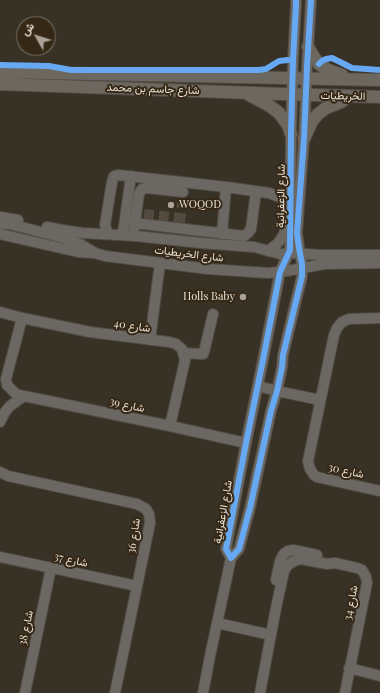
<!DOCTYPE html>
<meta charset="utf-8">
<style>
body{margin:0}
#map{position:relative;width:380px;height:693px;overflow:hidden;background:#383126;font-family:"Playfair Display",Vazirmatn,serif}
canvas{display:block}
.north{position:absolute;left:16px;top:16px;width:40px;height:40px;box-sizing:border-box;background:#352816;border:1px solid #7d7262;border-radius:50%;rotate:309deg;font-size:11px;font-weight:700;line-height:16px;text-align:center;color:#e9e1d5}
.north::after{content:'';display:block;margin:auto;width:14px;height:18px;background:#aba398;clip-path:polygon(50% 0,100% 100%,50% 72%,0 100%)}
</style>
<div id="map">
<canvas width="380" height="693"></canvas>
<div class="north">ش</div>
</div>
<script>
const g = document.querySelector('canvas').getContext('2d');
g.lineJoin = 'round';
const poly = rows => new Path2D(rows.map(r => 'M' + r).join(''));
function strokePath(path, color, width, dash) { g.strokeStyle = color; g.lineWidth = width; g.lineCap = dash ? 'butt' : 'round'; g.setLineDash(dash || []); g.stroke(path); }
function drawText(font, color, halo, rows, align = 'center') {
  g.font = font + ' "Playfair Display",Vazirmatn,serif'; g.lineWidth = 4; g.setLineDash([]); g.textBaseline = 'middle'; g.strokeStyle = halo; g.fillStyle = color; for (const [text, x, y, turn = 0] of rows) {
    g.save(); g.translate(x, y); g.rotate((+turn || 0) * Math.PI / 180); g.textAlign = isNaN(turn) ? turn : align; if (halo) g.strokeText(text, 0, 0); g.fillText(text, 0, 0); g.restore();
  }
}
strokePath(poly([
 [144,214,180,218],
 [180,223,183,194]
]), '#534b40', 10, [10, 5]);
const minor = poly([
 [296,0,296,5,293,60,291,134,290,250,280,272,263,360,246,443,226,549,231,558,239,549,250,508,271,411,277,391,282,367,283,355,302,276,302,264,299,248,297,233,304,139,307,67,311,0],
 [0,217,18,220],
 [134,223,244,236,248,233,251,229,256,191],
 [0,224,10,224,67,239,80,244,95,253,105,256,208,269,268,273,287,271,324,264,380,263],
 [47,227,62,230,83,233,136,236,201,243,254,247,280,254,294,253,319,255,380,255],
 [134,229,139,194,142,189,147,188,183,192],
 [0,234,78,252,94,253],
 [108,234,105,225,112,182,114,176,118,175,226,187,269,193,284,199,291,207],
 [222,234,226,187],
 [122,235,124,226,131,176],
 [268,251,277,244,281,239,284,234,287,223],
 [0,312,22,318,90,332,169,342,176,344,182,349,183,353,185,360,170,426],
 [22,318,6,379,7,385,16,394,24,396,170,426,246,443],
 [380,318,349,319,342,322,337,328,334,335,308,461,310,469,314,475,317,477,380,491],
 [150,340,160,263],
 [183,353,201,354,203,354,204,352,213,314],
 [258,386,277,391,320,400],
 [0,422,5,412,10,406,24,396],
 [0,472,8,476,137,504,146,509,149,514,150,523,115,693],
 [0,557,137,586],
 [276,580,280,561,283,555,285,553,288,551,294,550,317,555],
 [217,623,271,635],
 [349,668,380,676],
 [25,693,51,568],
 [203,693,210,656,231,558],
 [260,693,276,608,284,571,288,565,294,561,301,559,327,564,335,563,357,568,362,570,366,577,367,583,345,693]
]);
const major = poly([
 [308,47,314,57,319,64,328,70,342,75],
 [0,72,380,80],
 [0,84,283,94,380,97],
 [249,95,270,106,279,113,288,125,291,134],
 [304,139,312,121,318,114,326,108,341,102,349,96]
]);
strokePath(minor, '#534c44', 12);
strokePath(major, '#534c44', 14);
strokePath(minor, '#6b6762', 10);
strokePath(major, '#6c675f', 12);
strokePath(poly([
 [296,0,296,5,293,60,291,134,290,250,280,272,263,360,246,443,226,549,231,558,239,549,250,508,271,411,277,391,282,367,283,355,302,276,302,264,299,248,297,233,304,139,307,67,311,0],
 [319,64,322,61,326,59,332,58,352,68,380,70],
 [0,65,49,66,71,70,259,70,266,69,279,61,288,60]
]), '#66a8f1', 6);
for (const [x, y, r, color] of [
 [171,205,4,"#aba398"],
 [243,297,4,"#aba398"]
]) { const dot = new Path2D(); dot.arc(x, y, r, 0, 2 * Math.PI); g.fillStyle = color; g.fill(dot); strokePath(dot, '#352816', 1.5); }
drawText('11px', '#e9e1d5', '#352816', [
 ["شارع جاسم بن محمد",153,89,2],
 ["الخريطيات",343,96,1],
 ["شارع الزعفرانية",281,196,-89],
 ["شارع الخريطيات",189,254,7],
 ["شارع 40",132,326,8],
 ["شارع 39",127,405,12],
 ["شارع 30",346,471,12],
 ["شارع الزعفرانية",223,512,-80],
 ["شارع 36",134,536,-81],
 ["شارع 37",71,560,12],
 ["شارع 34",351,603,-79],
 ["شارع 38",26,628,-78]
]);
drawText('11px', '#e9e1d5', '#352816', [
 ["WOQOD",179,205],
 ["Holls Baby",235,297,"right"]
], 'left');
</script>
